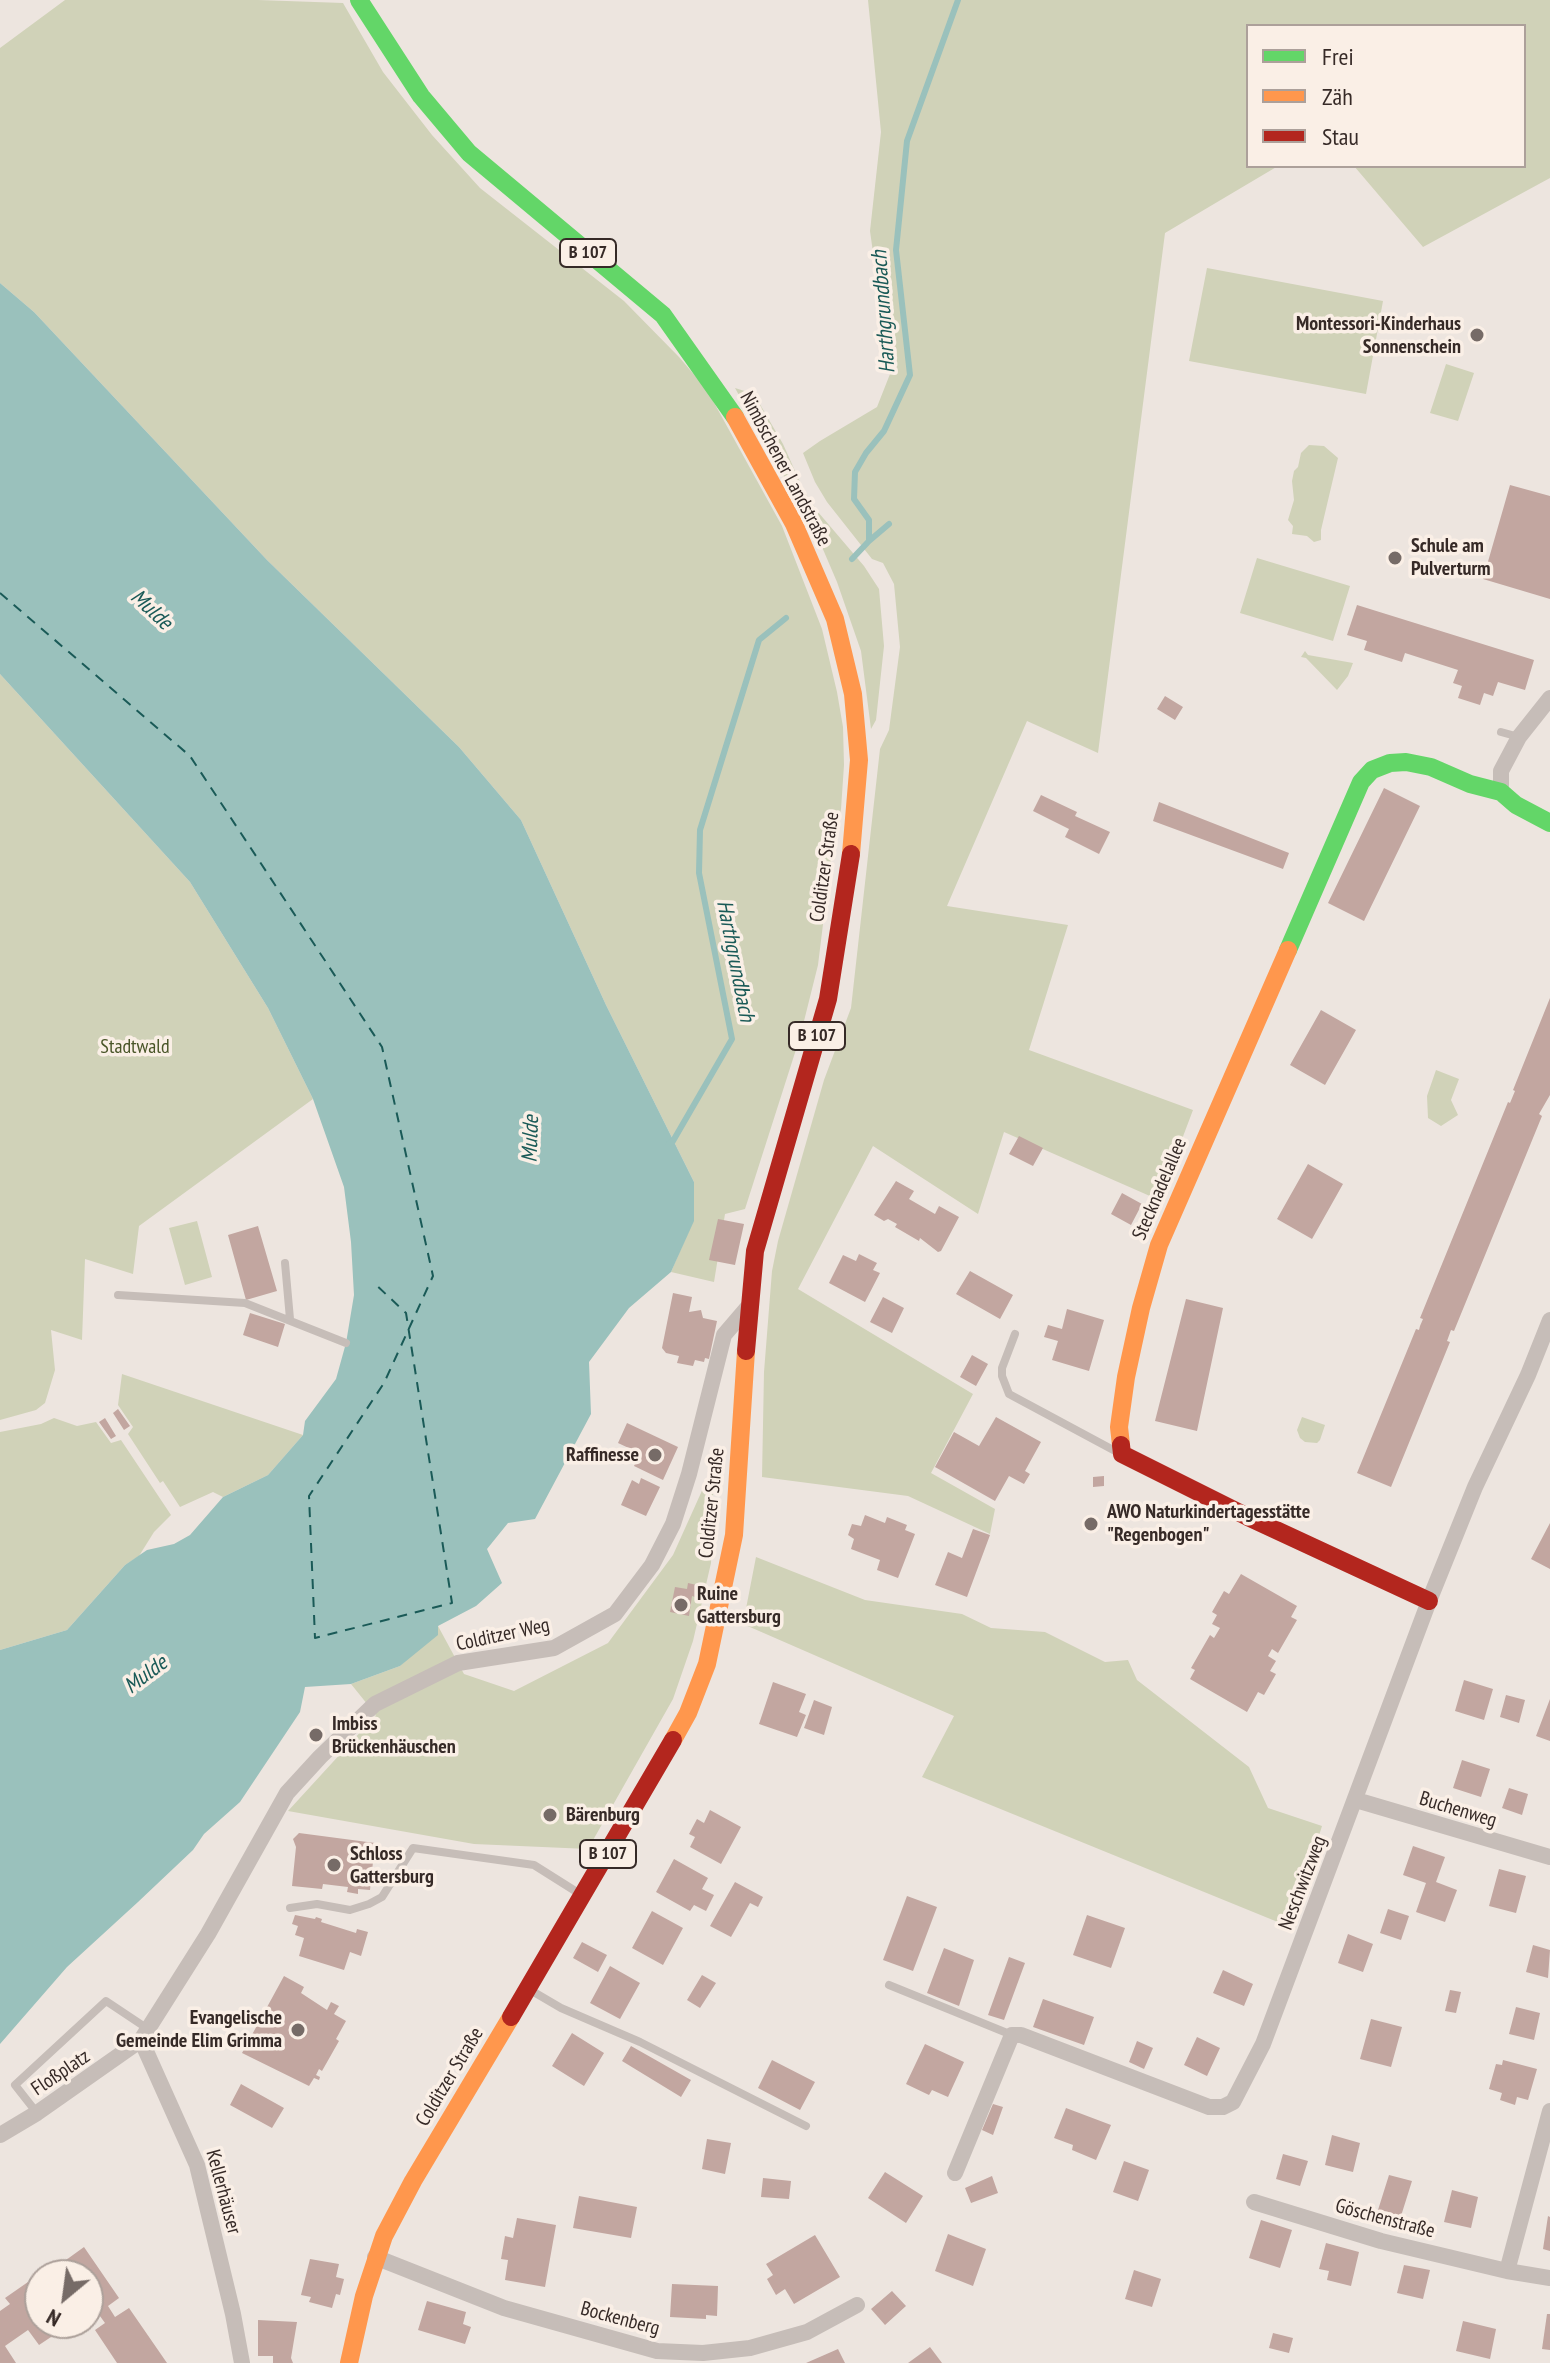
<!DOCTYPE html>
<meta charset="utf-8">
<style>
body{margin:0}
#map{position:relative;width:1550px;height:2363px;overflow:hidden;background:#ede5df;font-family:"PT Sans Narrow",sans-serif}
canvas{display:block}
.legend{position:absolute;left:1246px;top:24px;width:280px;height:144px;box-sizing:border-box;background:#faefe6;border:2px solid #aca09a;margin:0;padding:10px 14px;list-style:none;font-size:24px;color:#362a27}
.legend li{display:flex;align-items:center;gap:16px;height:40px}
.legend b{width:40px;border:2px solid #aca09a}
.north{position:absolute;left:24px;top:2259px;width:80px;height:80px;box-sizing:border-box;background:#faefe6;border:2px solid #aca09a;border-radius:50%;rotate:209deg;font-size:22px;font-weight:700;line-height:32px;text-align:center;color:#362a27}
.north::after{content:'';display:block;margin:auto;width:28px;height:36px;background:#766b67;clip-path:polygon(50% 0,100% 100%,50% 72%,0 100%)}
</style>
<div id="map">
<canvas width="1550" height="2363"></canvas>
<ul class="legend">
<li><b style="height:10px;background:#63d668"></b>Frei</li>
<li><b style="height:10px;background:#ff974d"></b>Zäh</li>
<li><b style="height:10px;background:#b3261e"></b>Stau</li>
</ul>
<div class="north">N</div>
</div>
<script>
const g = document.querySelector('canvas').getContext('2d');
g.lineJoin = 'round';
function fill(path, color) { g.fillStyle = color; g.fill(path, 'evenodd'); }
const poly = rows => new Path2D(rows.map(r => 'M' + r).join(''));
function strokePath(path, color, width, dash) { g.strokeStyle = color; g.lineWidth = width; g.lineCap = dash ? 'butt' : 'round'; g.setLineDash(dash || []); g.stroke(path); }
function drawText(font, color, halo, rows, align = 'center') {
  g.font = font + ' "PT Sans Narrow",sans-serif'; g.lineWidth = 7; g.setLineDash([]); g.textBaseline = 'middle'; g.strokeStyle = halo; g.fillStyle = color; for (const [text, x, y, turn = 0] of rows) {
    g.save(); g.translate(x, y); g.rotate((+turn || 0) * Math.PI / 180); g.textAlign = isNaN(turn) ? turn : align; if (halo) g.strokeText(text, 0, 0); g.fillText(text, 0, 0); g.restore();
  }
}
fill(poly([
 [65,0,258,0,343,3,383,72,432,135,480,188,624,301,679,357,707,390,782,526,822,629,837,692,843,727,844,765,841,809,831,859,818,965,800,1037,745,1209,725,1214,714,1282,671,1272,693,1221,694,1182,606,1005,521,820,459,747,267,560,34,312,0,283,0,48],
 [868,0,1550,0,1550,178,1423,247,1354,166,1524,166,1524,26,1248,26,1248,166,1278,166,1165,233,1098,753,1027,721,947,906,1068,925,1029,1050,1193,1110,1159,1200,1004,1132,978,1214,873,1146,798,1289,973,1394,931,1473,995,1509,990,1534,908,1496,762,1477,764,1372,772,1271,778,1241,824,1080,851,1008,880,749,889,730,900,647,894,584,883,563,872,559,827,502,815,482,803,453,820,441,877,407,890,374,870,231,881,132],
 [1207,268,1383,301,1366,394,1189,361],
 [1446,364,1474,373,1458,421,1430,413],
 [735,388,754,394,783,444,804,491,818,512,864,566,879,589,884,646,876,720,871,729,861,651,837,582,819,540],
 [1309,445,1324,446,1338,458,1321,530,1321,540,1314,542,1307,536,1292,534,1293,526,1288,520,1294,500,1292,481,1294,471,1298,467,1301,453],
 [1257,558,1350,586,1333,641,1240,613],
 [1305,651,1308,655,1353,663,1348,676,1337,690,1306,658,1301,657],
 [0,674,190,882,268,1008,313,1099,139,1226,133,1274,85,1259,82,1340,51,1330,55,1370,45,1403,36,1410,0,1420],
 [1436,1070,1459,1079,1451,1100,1458,1115,1441,1126,1428,1118,1427,1096],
 [197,1221,212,1277,185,1285,169,1228],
 [122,1374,303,1435,268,1475,223,1497,213,1492,180,1507,163,1481,160,1483,128,1434,133,1427,118,1405],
 [1302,1417,1325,1425,1320,1440,1317,1443,1305,1442,1300,1438,1297,1430],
 [54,1418,77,1426,96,1422,111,1443,121,1440,171,1515,154,1532,139,1556,125,1565,67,1630,0,1650,0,1432,41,1424],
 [714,1464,711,1563,693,1641,673,1699,588,1849,474,1844,288,1811,376,1715,351,1684,400,1666,438,1626,464,1674,514,1691,608,1643,673,1555],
 [756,1557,865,1600,962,1614,991,1628,1045,1632,1105,1662,1128,1660,1137,1680,1249,1767,1268,1808,1322,1826,1290,1927,922,1777,954,1716,743,1624]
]), '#d0d2b8');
fill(poly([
 [0,283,34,312,267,560,459,747,521,820,606,1005,694,1182,694,1221,671,1272,629,1308,589,1362,591,1414,535,1519,508,1523,487,1549,502,1583,476,1606,438,1626,438,1635,400,1666,351,1684,305,1687,300,1712,240,1802,204,1834,193,1850,138,1902,67,1967,0,2044,0,1650,67,1630,125,1565,147,1550,174,1544,190,1535,223,1497,268,1475,303,1435,305,1421,336,1379,346,1343,354,1295,351,1242,344,1187,313,1099,268,1008,190,882,0,674]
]), '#9ac1bc');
strokePath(poly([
 [869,541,889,524],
 [852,559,869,541,869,520,854,499,855,472,866,453,884,431,910,375,896,250,907,141,958,0],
 [669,1144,673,1141,732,1039,699,873,700,830,759,640,786,618]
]), '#9ac1bc', 6);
strokePath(poly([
 [0,593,190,756,382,1047,433,1276,384,1383,309,1496,315,1638,452,1603,406,1313,374,1283]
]), '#1a5a57', 2, [10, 8]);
fill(poly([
 [1510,485,1550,496,1550,599,1483,579],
 [1357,605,1534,660,1525,690,1498,682,1493,696,1484,693,1480,705,1458,698,1462,686,1453,683,1458,670,1405,653,1402,662,1364,650,1367,641,1347,635],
 [1165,696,1183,707,1175,720,1157,709],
 [1384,788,1420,806,1364,921,1328,903],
 [1041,795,1077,812,1075,816,1110,832,1099,854,1065,837,1069,829,1033,811],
 [1159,802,1289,853,1283,869,1153,821],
 [1550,998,1550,1095,1539,1114,1542,1116,1454,1331,1451,1330,1447,1341,1450,1342,1391,1487,1357,1473,1416,1329,1419,1330,1420,1326,1423,1319,1420,1318,1508,1102,1510,1103,1515,1091,1513,1090],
 [1321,1010,1356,1030,1325,1085,1290,1065],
 [1019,1136,1043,1148,1033,1166,1009,1154],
 [1308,1164,1343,1184,1312,1239,1277,1219],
 [896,1181,914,1191,909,1199,935,1214,939,1206,959,1217,941,1251,938,1252,920,1238,919,1241,895,1227,897,1224,888,1219,884,1221,874,1215],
 [1122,1193,1142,1204,1131,1225,1111,1214],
 [718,1219,744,1224,735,1265,709,1260],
 [258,1226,277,1291,246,1300,228,1235],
 [859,1254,877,1263,873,1270,880,1273,865,1302,829,1283,843,1255,856,1261],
 [970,1271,1013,1295,1000,1319,956,1294],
 [673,1293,692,1297,689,1312,701,1310,703,1318,717,1321,709,1359,705,1358,704,1362,695,1360,693,1366,677,1363,679,1356,666,1353,662,1348],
 [883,1297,904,1308,892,1333,870,1322],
 [1186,1299,1223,1308,1197,1431,1155,1421],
 [1067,1309,1104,1320,1089,1371,1052,1360,1058,1341,1044,1337,1048,1325,1062,1329],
 [250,1313,285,1324,278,1347,243,1335],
 [972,1355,988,1364,976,1386,960,1377],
 [118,1409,130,1426,124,1430,113,1413],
 [996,1417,1041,1442,1025,1471,1030,1474,1024,1484,1009,1476,995,1501,935,1467,954,1432,979,1446],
 [105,1418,116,1436,111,1439,99,1422],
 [627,1423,678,1447,663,1480,634,1466,637,1459,633,1450,618,1443],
 [1104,1476,1104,1486,1093,1487,1093,1477],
 [641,1478,660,1487,646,1516,621,1505,632,1480,639,1484],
 [865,1515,885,1523,887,1517,907,1525,905,1530,915,1534,898,1578,877,1570,880,1560,851,1549,854,1539,848,1535,852,1524,861,1526],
 [1550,1523,1550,1569,1531,1559],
 [973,1529,990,1535,967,1597,935,1585,948,1552,962,1558],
 [1241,1574,1297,1606,1291,1617,1297,1620,1278,1653,1272,1649,1268,1656,1276,1661,1270,1671,1276,1674,1264,1695,1258,1692,1247,1712,1190,1679,1195,1670,1191,1668,1210,1635,1214,1638,1220,1628,1212,1624,1217,1615,1212,1612,1224,1591,1229,1594],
 [688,1583,701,1586,698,1598,692,1596,689,1616,670,1612,675,1587,687,1589],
 [1464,1680,1493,1689,1484,1720,1455,1711],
 [773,1682,806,1694,799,1712,806,1715,797,1737,759,1724],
 [1506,1695,1525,1700,1519,1723,1500,1717],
 [1550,1699,1550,1741,1536,1736],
 [814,1700,832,1707,824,1735,804,1728],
 [1462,1760,1490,1769,1481,1797,1453,1788],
 [1509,1788,1528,1794,1522,1815,1502,1808],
 [710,1810,741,1827,721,1864,690,1847,695,1837,689,1834,697,1819,704,1823],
 [299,1833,375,1843,370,1890,358,1889,358,1894,347,1892,348,1887,323,1884,322,1889,292,1886,296,1847,293,1839],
 [1413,1846,1445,1857,1436,1882,1457,1890,1445,1922,1416,1912,1426,1883,1403,1875],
 [674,1859,708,1878,702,1889,714,1895,706,1911,694,1905,690,1911,656,1892],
 [1499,1869,1526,1876,1516,1913,1489,1906],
 [735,1882,763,1897,758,1907,750,1903,731,1937,710,1926],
 [907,1896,937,1907,913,1971,883,1960],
 [1388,1909,1409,1916,1401,1940,1380,1933],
 [652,1911,683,1928,663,1965,632,1948],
 [295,1915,315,1919,316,1917,322,1919,321,1922,356,1933,357,1929,368,1932,361,1956,350,1952,344,1970,299,1956,304,1938,295,1935,298,1926,292,1924],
 [1087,1915,1125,1928,1111,1968,1073,1955],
 [1348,1934,1373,1944,1363,1972,1338,1963],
 [582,1942,607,1955,598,1972,573,1958],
 [1533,1945,1550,1950,1548,1978,1526,1972],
 [944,1948,974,1960,959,2006,927,1993],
 [1009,1957,1025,1963,1004,2020,988,2015],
 [610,1966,640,1983,620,2019,590,2003],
 [1223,1970,1253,1984,1244,2006,1213,1993],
 [702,1975,716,1983,700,2008,687,2000],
 [284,1976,304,1987,301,1993,327,2010,331,2002,339,2006,334,2014,346,2021,336,2039,339,2041,322,2071,319,2069,316,2075,320,2077,319,2080,314,2078,309,2086,242,2053],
 [1450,1990,1461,1992,1456,2013,1445,2011],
 [1043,1999,1094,2017,1084,2045,1033,2027],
 [1516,2007,1540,2013,1534,2040,1509,2034],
 [1371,2019,1402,2027,1391,2067,1360,2059],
 [572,2033,604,2053,584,2086,552,2066],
 [1197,2037,1220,2048,1207,2076,1184,2065],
 [1137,2041,1153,2048,1144,2069,1129,2062],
 [925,2044,964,2062,948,2097,932,2090,929,2095,906,2084],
 [631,2046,691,2080,681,2097,622,2061],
 [772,2060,815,2082,800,2110,758,2088],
 [1503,2060,1537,2069,1528,2100,1517,2097,1515,2105,1500,2100,1502,2093,1489,2089,1496,2064,1502,2065],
 [241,2084,284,2108,272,2128,230,2105],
 [993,2104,1003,2107,993,2135,982,2130],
 [1066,2108,1111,2125,1096,2160,1072,2150,1073,2145,1054,2138],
 [1332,2135,1360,2143,1353,2172,1325,2165],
 [707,2139,731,2143,725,2174,702,2169],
 [1283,2154,1308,2161,1300,2186,1276,2179],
 [1124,2161,1149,2170,1138,2201,1113,2192],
 [885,2172,923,2196,906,2223,868,2198],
 [1389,2175,1412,2181,1401,2216,1378,2210],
 [992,2176,998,2193,971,2203,965,2188],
 [763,2178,791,2181,789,2199,761,2197],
 [1452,2190,1478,2197,1471,2228,1444,2222],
 [579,2196,637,2207,631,2238,573,2228],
 [1548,2216,1550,2217,1550,2251,1543,2249],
 [517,2218,556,2225,545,2287,505,2280,508,2260,501,2259,505,2236,513,2238],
 [1261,2220,1292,2230,1280,2268,1249,2258],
 [948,2234,986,2249,973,2286,935,2271],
 [815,2235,840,2277,794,2304,785,2289,776,2295,767,2279,773,2275,766,2264],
 [1326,2243,1359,2252,1351,2286,1327,2280,1329,2271,1319,2269],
 [84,2247,119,2298,108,2306,115,2317,129,2308,167,2363,117,2363,95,2330,105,2323,97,2312,88,2318,88,2275,51,2275,68,2263,66,2260],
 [310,2259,339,2264,336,2277,344,2279,340,2295,336,2294,332,2308,309,2302,311,2297,301,2295],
 [1404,2265,1430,2270,1423,2299,1397,2293],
 [1134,2270,1161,2279,1152,2307,1125,2299],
 [28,2282,32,2288,40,2282,40,2323,55,2323,60,2331,39,2345,28,2330,5,2346,16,2363,0,2363,0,2311,10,2304,5,2298],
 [672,2284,718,2286,717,2316,706,2315,706,2319,670,2317],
 [892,2291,906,2306,885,2325,871,2309],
 [427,2301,466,2312,463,2324,471,2327,465,2344,418,2330],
 [1547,2314,1550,2314,1550,2350,1542,2349],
 [258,2320,297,2322,291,2358,293,2363,273,2363,273,2356,258,2356],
 [1463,2321,1496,2329,1490,2359,1456,2351],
 [1273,2333,1293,2338,1289,2353,1269,2348],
 [930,2347,942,2363,908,2363],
 [838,2349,845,2363,806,2363]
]), '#c2a6a0');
strokePath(poly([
 [1501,732,1519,737],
 [285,1263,290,1319],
 [118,1295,245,1303,346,1343],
 [1015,1334,1002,1368,1002,1376,1009,1394,1117,1452],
 [290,1908,317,1904,350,1910,369,1904,382,1897,413,1848,534,1865,580,1894],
 [889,1985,1012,2035],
 [532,1991,561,2008,640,2042,806,2126],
 [37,2113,15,2085,106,2001,148,2029]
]), '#c6bdb8', 8);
strokePath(poly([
 [1501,792,1501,771,1519,737,1550,698],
 [1356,1800,1550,1857],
 [141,2040,197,2165,233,2314,242,2363],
 [0,2135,37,2113,141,2040,208,1934,287,1793,320,1757,375,1704,458,1663,554,1648,615,1614,652,1565,673,1524,689,1474,724,1335,748,1307],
 [955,2173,1012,2035,1021,2035,1209,2107,1223,2107,1233,2102,1263,2044,1429,1601,1475,1487,1528,1375,1550,1320],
 [1254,2202,1381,2241,1507,2271,1550,2278],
 [375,2257,504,2308,657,2351,703,2353,750,2348,807,2332,857,2305],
 [1507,2271,1550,2111]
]), '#c6bdb8', 16);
strokePath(poly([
 [359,0,421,96,469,153,663,315,735,417],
 [1288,950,1361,782,1372,770,1390,763,1406,762,1431,767,1470,784,1501,792,1516,805,1550,823]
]), '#63d668', 18);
strokePath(poly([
 [735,417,794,524,835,619,853,694,859,760,851,854],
 [1121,1445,1119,1427,1126,1377,1141,1308,1159,1245,1288,950],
 [673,1740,688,1713,707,1664,734,1535,746,1351],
 [349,2363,364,2296,384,2236,413,2181,511,2017]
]), '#ff974d', 18);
strokePath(poly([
 [746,1351,755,1251,828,999,851,854],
 [1121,1445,1122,1454,1248,1517,1429,1601],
 [511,2017,673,1740]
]), '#b3261e', 18);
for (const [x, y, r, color] of [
 [1477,335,8,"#766b67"],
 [1395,558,8,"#766b67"],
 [655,1455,8,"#766b67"],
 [1091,1524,8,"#766b67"],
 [681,1605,8,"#766b67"],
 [316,1735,8,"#766b67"],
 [550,1815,8,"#766b67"],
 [334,1865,8,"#766b67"],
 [298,2030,8,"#766b67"]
]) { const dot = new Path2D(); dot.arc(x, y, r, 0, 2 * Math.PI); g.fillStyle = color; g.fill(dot); strokePath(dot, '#faefe6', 3); }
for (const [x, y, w] of [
 [588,253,56],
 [817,1036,56],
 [608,1854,56]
]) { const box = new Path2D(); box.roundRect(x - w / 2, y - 14, w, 28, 6); g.fillStyle = '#faefe6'; g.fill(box); strokePath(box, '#362a27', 2); }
drawText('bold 18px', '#362a27', null, [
 ["B 107",588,253],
 ["B 107",817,1036],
 ["B 107",608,1854]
]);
drawText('bold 20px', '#362a27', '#faefe6', [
 ["Montessori-Kinderhaus",1461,324,"right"],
 ["Sonnenschein",1461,347,"right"],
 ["Schule am",1411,546],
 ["Pulverturm",1411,569],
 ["Raffinesse",639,1455,"right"],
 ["AWO Naturkindertagesstätte",1107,1512],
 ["\"Regenbogen\"",1107,1535],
 ["Ruine",697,1594],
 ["Gattersburg",697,1617],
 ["Imbiss",332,1724],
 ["Brückenhäuschen",332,1747],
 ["Bärenburg",566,1815],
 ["Schloss",350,1854],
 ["Gattersburg",350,1877],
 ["Evangelische",282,2018,"right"],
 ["Gemeinde Elim Grimma",282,2041,"right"]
], 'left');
drawText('20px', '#362a27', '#faefe6', [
 ["Nimbschener Landstraße",785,469,62],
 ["Colditzer Straße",825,867,-82],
 ["Stecknadelallee",1160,1189,-67],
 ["Colditzer Straße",712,1503,-84],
 ["Colditzer Weg",503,1635,-12],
 ["Buchenweg",1458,1810,17],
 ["Neschwitzweg",1303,1883,-69],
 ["Floßplatz",61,2073,-34],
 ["Colditzer Straße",450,2077,-59],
 ["Kellerhäuser",223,2192,75],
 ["Göschenstraße",1385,2219,15],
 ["Bockenberg",620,2319,15]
]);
drawText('20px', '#4a5629', '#faefe6', [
 ["Stadtwald",135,1047]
]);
drawText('italic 22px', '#1a5a57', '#faefe6', [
 ["Harthgrundbach",884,312,-94],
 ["Mulde",151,610,43],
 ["Harthgrundbach",735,961,79],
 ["Mulde",531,1139,-88],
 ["Mulde",146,1675,-37]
]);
</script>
